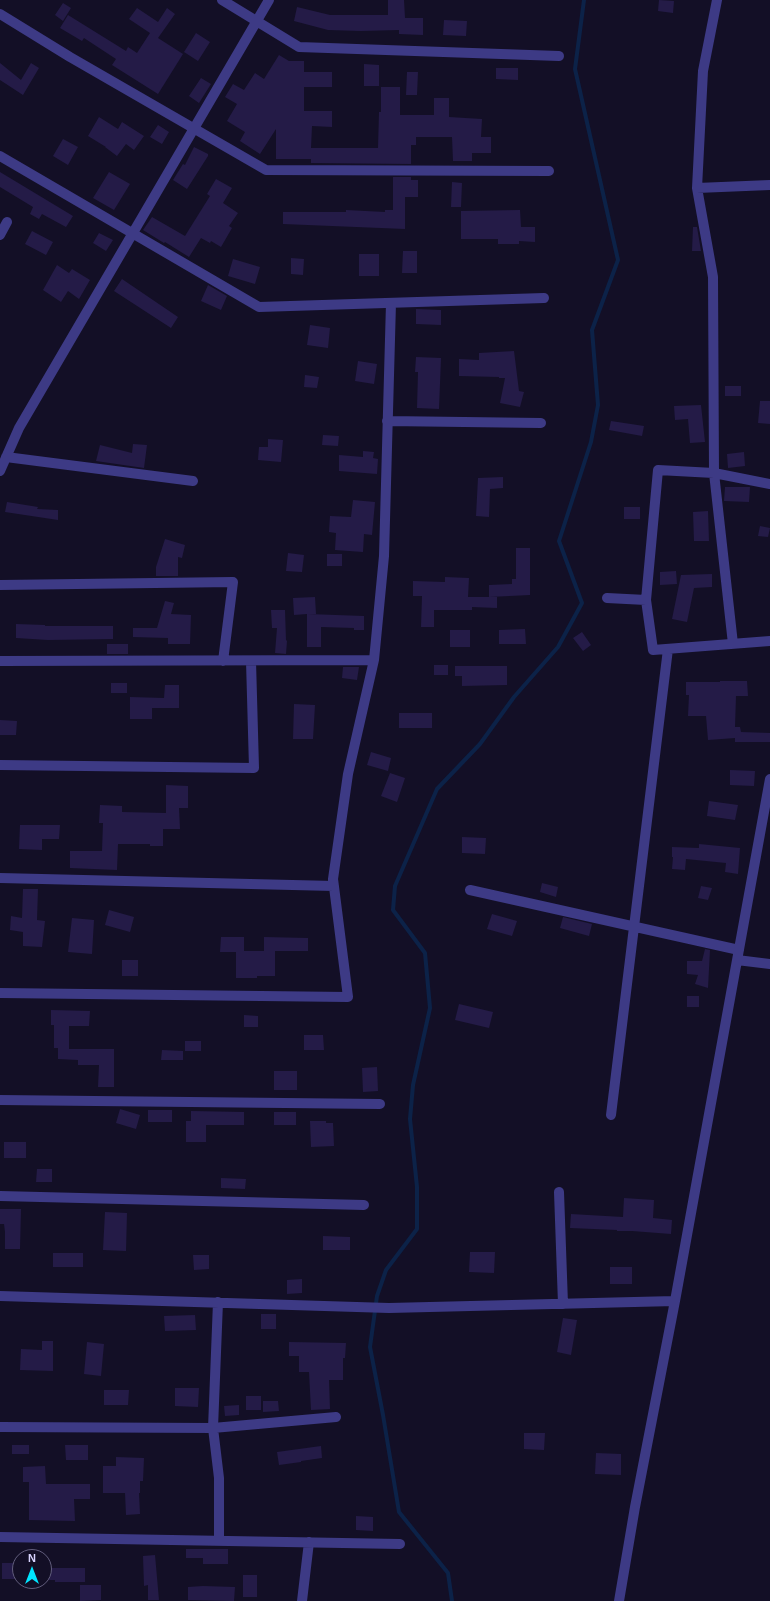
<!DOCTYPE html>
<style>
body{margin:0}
#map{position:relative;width:770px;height:1601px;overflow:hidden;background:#130f26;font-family:Arial,sans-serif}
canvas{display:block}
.north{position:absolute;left:12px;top:1549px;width:40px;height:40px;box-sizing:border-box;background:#130f26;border:1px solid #625e7d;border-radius:50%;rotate:0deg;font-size:11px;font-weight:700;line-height:16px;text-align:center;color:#d9d4ff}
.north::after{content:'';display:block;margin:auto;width:14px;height:18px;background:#00e5ff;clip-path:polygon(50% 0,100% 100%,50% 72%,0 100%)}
</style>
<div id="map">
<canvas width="770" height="1601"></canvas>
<div class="north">N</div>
</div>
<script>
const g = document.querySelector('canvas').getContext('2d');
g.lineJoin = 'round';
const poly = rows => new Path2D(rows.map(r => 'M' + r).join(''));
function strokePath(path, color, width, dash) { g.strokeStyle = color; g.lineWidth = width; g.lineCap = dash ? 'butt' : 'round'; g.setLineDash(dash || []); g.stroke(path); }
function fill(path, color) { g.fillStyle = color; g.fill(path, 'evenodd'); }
strokePath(poly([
 [452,1601,448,1573,399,1512,383,1415,370,1347,377,1296,386,1270,417,1229,417,1187,410,1119,413,1085,430,1008,425,953,393,910,395,886,437,789,480,744,514,697,558,647,582,603,559,541,591,442,598,405,592,330,618,260,575,69,584,0]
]), '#0c2248', 4);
fill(poly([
 [388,0,404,0,405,18,423,18,423,35,399,34,399,30,361,31,328,30,294,21,297,7,330,15,388,15],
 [659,0,674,1,673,13,658,11],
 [63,3,71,8,63,21,55,15],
 [137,8,158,22,167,8,175,14,158,38,183,54,158,94,112,65,116,59,84,38,82,41,60,28,68,15,126,51,128,47,137,53,150,33,129,19],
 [444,20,467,21,466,36,443,35],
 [196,33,210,42,198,61,184,52],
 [279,55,289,61,304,61,304,72,332,72,332,87,304,87,304,111,332,111,332,127,312,126,311,148,378,148,379,112,381,112,381,87,400,87,400,115,434,115,434,98,449,98,449,117,482,119,481,137,491,137,491,153,472,153,472,161,453,161,452,137,416,137,416,145,411,145,411,164,311,163,311,159,276,159,276,129,260,154,240,141,245,132,227,121,237,104,225,97,233,84,244,90,255,73,264,79],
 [0,63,21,80,31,63,39,68,23,95,0,80],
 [364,64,379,65,379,86,364,86],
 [496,68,518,68,518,80,496,79],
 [407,72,418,72,417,95,406,95],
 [201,78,211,84,199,103,189,96],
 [99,117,118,129,122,122,144,136,134,150,126,144,117,156,105,147,106,147,88,136],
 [158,125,169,132,162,144,150,137],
 [63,139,78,147,68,165,53,156],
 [194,147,208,154,208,156,187,189,173,180,183,164,185,165],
 [0,172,73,216,66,227,42,214,39,219,30,214,33,207,0,187],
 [109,172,130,184,114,210,93,198],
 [393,177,411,177,411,180,418,180,418,197,405,197,405,229,283,224,283,212,346,212,346,210,385,212,385,210,393,210],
 [216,179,232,188,223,203,238,213,229,226,232,228,221,247,211,241,210,243,201,238,189,257,165,242,164,243,143,230,152,217,185,236,210,196,207,194],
 [452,182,462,183,461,207,451,207],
 [520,210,521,227,535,227,535,242,519,241,519,244,498,244,498,239,461,239,461,211],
 [693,227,697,227,701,251,692,251],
 [32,231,53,242,46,255,25,244],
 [99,233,113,240,106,251,93,243],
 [403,251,417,251,417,273,402,273],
 [359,254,379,254,379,276,359,276],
 [291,258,304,259,303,275,291,274],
 [233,259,260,267,255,284,228,276],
 [57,265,69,273,72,269,90,280,79,299,68,291,61,302,43,290],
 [122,279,178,317,171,328,114,291],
 [208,285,227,296,221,310,201,301],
 [416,309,441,310,441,325,416,324],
 [310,325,330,328,328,348,307,345],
 [514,351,519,391,524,392,520,407,500,403,505,378,499,378,499,377,459,376,459,359,479,360,479,353],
 [416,357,441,358,439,409,417,408,418,372,415,372],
 [358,361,377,364,374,384,355,381],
 [305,375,319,377,317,388,304,387],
 [725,386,741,386,741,396,725,396],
 [760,401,770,401,770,424,758,423],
 [701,405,705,442,690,443,688,419,675,420,674,406],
 [611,421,644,426,642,436,609,430],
 [323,435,339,436,338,446,322,445],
 [268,439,283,440,281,462,258,460,259,447,268,447],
 [133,444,147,445,144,468,96,461,100,445,132,453],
 [363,451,374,452,373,458,378,459,377,474,339,471,339,455,363,457],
 [744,452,745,466,728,468,727,454],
 [503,477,503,488,490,489,489,517,476,516,478,478],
 [725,487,750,487,749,502,724,501],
 [353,500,375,502,372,535,364,534,363,552,335,550,336,533,329,532,330,516,351,517],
 [7,502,38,507,37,509,58,510,58,520,5,512],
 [624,507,640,507,640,519,624,519],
 [708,511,709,541,694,541,693,512],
 [760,526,770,528,768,537,758,536],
 [165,539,185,545,182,558,178,557,178,576,156,576,156,567],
 [516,548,530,548,530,595,489,597,489,585,512,584,512,579,516,579],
 [288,553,304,555,302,572,286,571],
 [327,554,342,554,342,566,327,566],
 [676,571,677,584,660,585,660,572],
 [712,574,712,587,694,588,687,622,672,619,681,575],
 [445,577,469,578,468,597,497,597,497,608,472,607,472,610,434,610,434,627,421,627,422,596,413,596,413,581,445,582],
 [315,597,316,614,308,614,364,616,364,630,354,630,354,628,321,627,321,647,307,647,307,614,294,615,293,598],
 [165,601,174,603,171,614,191,615,190,644,168,644,168,638,133,637,133,628,157,628],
 [271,610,285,610,286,640,287,641,286,654,275,653,277,628,272,628],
 [16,624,45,625,45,626,113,626,113,639,48,640,16,638],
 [525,629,526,644,499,644,499,630],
 [450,630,470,630,470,647,450,647],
 [582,632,591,645,583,651,573,638],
 [107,644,128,644,128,654,107,654],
 [434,665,448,665,448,675,434,675],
 [455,666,507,666,507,685,462,686,462,676,455,676],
 [343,667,359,667,357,680,342,678],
 [720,681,747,681,748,696,736,696,735,727,740,727,741,732,770,733,770,742,735,742,735,738,708,740,706,716,688,716,689,695,686,695,686,682,720,682],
 [111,683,127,683,127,693,111,693],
 [165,685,179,685,179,708,152,708,152,719,130,719,130,697,164,698],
 [294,704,315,705,313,739,293,739],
 [399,713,432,713,432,728,399,728],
 [0,720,17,721,16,735,0,735],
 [371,752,391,758,388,771,367,765],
 [730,770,755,771,754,786,730,785],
 [390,773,405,778,397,802,381,796],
 [166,785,188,786,188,808,179,808,180,829,163,829,163,846,150,846,150,844,118,844,117,870,70,868,70,851,102,851,103,823,99,823,100,805,122,806,122,812,166,813],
 [709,801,738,805,735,820,707,816],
 [20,825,60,825,59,839,42,839,42,850,19,849],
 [462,837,486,838,485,854,462,853],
 [699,844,740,848,738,874,725,872,726,863,686,859,685,870,672,869,673,857,672,857,672,847,699,848],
 [542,883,558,887,556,897,540,892],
 [701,886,712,888,708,900,698,898],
 [23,889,38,889,37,920,45,921,42,947,23,946,23,932,10,930,11,916,22,918],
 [109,910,134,917,130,932,105,925],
 [492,914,517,921,512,936,487,929],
 [563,917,592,924,589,936,560,928],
 [72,918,94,920,92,954,68,952],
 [221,937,244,937,244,951,264,951,264,937,308,938,308,951,275,951,275,976,257,976,257,978,236,978,236,952,220,952],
 [705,949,710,950,708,988,695,984,698,975,687,974,687,961,702,961],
 [122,960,138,960,138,976,122,976],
 [687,996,699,996,699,1007,687,1007],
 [459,1004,493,1012,489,1028,455,1020],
 [51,1010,90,1011,89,1026,69,1026,69,1049,114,1049,114,1087,98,1087,99,1065,78,1065,78,1060,58,1059,58,1048,54,1048,54,1025,51,1025],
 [244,1015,258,1016,258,1027,244,1027],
 [304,1035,323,1035,324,1050,304,1050],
 [185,1041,201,1041,201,1051,185,1051],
 [162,1050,183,1051,183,1060,161,1060],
 [377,1067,378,1091,363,1092,362,1068],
 [274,1071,297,1071,297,1090,274,1090],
 [120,1109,140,1115,136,1129,116,1123],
 [148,1110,172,1110,172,1122,148,1122],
 [191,1111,244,1112,244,1125,206,1125,206,1142,186,1142,186,1121,191,1121],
 [274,1112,296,1112,296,1125,274,1125],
 [310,1121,326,1121,326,1123,333,1123,334,1146,311,1147],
 [4,1142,26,1142,26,1158,4,1158],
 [37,1169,52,1169,52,1182,36,1182],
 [221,1178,246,1179,245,1189,221,1188],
 [624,1198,654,1200,653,1218,672,1220,671,1234,632,1231,617,1231,617,1230,570,1228,571,1214,623,1217],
 [0,1209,21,1209,20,1249,5,1249,5,1232,4,1224,0,1224],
 [105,1212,127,1213,126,1251,103,1250],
 [323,1236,350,1237,350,1250,323,1250],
 [470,1252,495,1252,494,1273,469,1272],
 [53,1253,83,1253,83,1267,53,1267],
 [193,1255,209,1255,209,1269,194,1270],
 [610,1267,632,1267,632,1284,610,1284],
 [302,1279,302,1293,287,1294,287,1280],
 [261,1314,276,1314,276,1329,261,1329],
 [195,1315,196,1330,165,1331,164,1316],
 [563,1318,577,1320,571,1355,557,1352],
 [42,1341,53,1341,53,1371,20,1370,21,1349,42,1350],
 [87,1342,104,1344,101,1376,84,1374],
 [289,1342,346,1343,345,1358,343,1358,343,1380,329,1380,330,1409,311,1410,309,1372,299,1372,299,1356,289,1356],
 [175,1388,199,1388,198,1407,175,1406],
 [104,1390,129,1390,128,1405,104,1405],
 [246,1396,261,1396,261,1410,246,1410],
 [263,1401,278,1401,279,1411,263,1412],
 [239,1405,239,1415,225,1416,224,1406],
 [524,1433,545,1433,544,1450,524,1449],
 [12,1445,29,1445,29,1454,12,1454],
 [65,1445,88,1445,88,1460,66,1460],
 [321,1446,322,1458,301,1461,301,1462,279,1465,277,1452],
 [596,1453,621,1454,621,1475,595,1474],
 [116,1457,144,1458,143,1481,140,1481,140,1493,139,1493,140,1514,126,1515,125,1493,103,1493,103,1466,116,1466],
 [45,1466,46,1484,90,1484,90,1499,74,1499,75,1521,29,1520,29,1482,23,1482,23,1467],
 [356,1516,373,1517,373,1531,356,1530],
 [186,1549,228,1549,228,1564,203,1564,203,1558,186,1558],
 [155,1555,159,1600,148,1600,148,1585,144,1586,143,1556],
 [2,1563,20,1563,20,1579,2,1579],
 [44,1568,85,1568,85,1582,55,1582,55,1580,44,1580],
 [243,1575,257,1575,257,1597,243,1597],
 [80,1585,101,1585,101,1600,80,1601],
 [203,1586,235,1587,234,1601,188,1600,188,1587]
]), '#241b47');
strokePath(poly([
 [222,0,299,47,559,56],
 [717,0,703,71,697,188,713,277,714,473,733,644],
 [0,14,70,57,266,170,549,171],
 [0,156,259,307,544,298],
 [697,188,770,185],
 [0,235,7,222],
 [387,421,541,423],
 [6,457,193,481],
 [0,471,19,428,269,0],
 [0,585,233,582,223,661],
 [607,598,646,600,658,470,714,473,770,484],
 [646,600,653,650,770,641],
 [0,661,374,660],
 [0,765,254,768,251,661],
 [0,878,334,886],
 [470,890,739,950],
 [737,960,770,964],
 [0,993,348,997,333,879,348,774,374,660,384,556,391,303],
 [0,1100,380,1104],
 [611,1115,668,649],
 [559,1192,563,1304],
 [0,1196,364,1205],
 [0,1296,389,1308,675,1301],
 [218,1302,213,1428,219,1478,219,1541],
 [0,1427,213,1428,336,1417],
 [0,1537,400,1544],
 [302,1601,309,1542],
 [619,1601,635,1507,675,1301,770,779]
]), '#3d3a85', 10);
</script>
